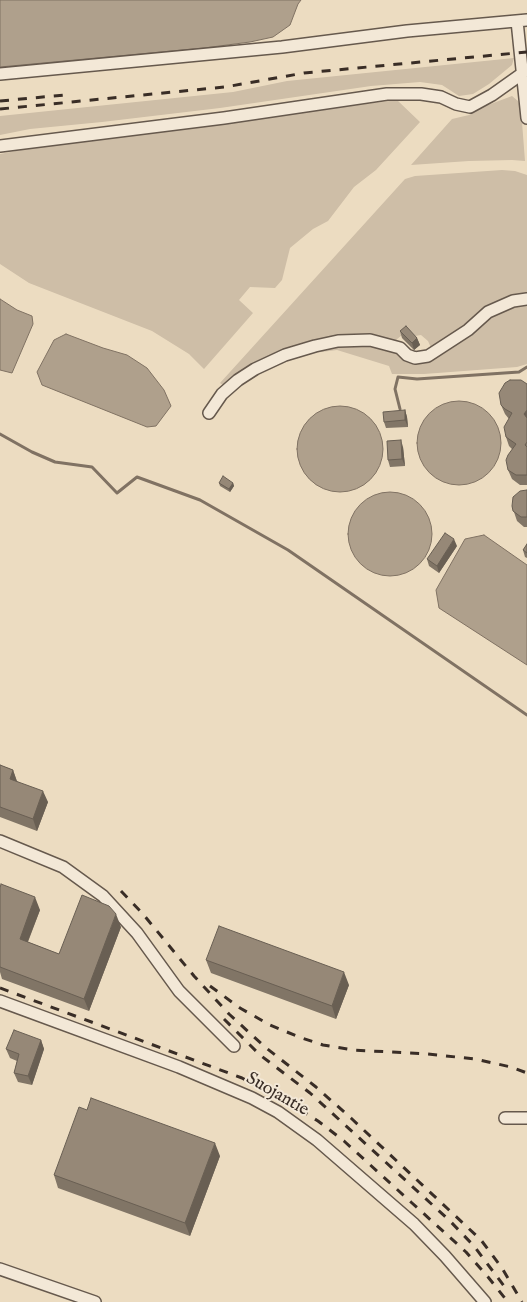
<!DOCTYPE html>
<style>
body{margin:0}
canvas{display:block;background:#ecdcc1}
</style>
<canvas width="527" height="1302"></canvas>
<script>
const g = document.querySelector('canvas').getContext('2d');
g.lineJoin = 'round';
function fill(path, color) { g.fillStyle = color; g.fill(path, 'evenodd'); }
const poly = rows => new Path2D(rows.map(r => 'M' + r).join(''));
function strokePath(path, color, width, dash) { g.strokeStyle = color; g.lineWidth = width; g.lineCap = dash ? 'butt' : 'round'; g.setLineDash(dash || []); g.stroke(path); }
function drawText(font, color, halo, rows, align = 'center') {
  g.font = font + ' "IM FELL English",serif'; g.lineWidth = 4; g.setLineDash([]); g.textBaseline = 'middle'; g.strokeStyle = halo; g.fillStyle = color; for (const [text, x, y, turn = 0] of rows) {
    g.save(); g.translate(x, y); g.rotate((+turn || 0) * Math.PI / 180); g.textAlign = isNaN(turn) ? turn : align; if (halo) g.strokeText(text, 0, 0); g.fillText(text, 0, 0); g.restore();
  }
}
fill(poly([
 [514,58,512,65,489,84,473,94,459,96,442,85,420,82,371,86,220,108,102,122,30,129,0,135,0,116,233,92,287,81],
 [512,96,518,101,521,109,525,161,512,160,469,161,411,165,452,119,469,115,480,108],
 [397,100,420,122,376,170,354,187,328,221,313,229,290,248,282,280,275,288,250,287,239,300,253,313,204,369,189,354,152,331,29,283,0,264,0,154,37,147],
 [502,170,515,171,527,175,527,293,518,294,490,305,462,329,432,350,428,341,421,335,415,336,408,330,396,340,389,341,331,339,226,387,220,383,405,179,415,176],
 [527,301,527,364,517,367,424,374,392,374,389,366,337,350,298,355,332,346,368,344,394,350,411,361,489,314]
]), '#cebea7');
const water = poly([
 [0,0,301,0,298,4,290,25,273,37,250,42,204,48,0,67,0,0],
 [0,299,17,310,32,316,33,324,12,373,0,370,0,299],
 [66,334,103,348,127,355,147,368,164,390,171,406,156,426,147,427,42,385,37,372,54,340,66,334],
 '417 443a42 42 0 1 1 84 0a42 42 0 1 1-84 0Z',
 '297 449a43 43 0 1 1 86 0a43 43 0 1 1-86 0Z',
 '348 534a42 42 0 1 1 84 0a42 42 0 1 1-84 0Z',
 [484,535,527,565,527,665,439,608,436,590,465,539,484,535]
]);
fill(water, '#afa08c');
strokePath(water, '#807263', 1);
strokePath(poly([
 [400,409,395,389,398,377,417,379,519,372,527,367],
 [0,434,32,452,55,462,92,467,117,493,137,477,200,500,288,550,527,715]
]), '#807263', 3);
const minor = poly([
 [517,21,527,118],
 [0,74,282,47,407,31,527,20],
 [0,146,224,118,387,94,421,94,441,97,456,104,470,107,492,95,523,73],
 [209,413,222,394,238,380,255,369,285,355,315,346,338,341,370,340,400,348,407,355,415,358,428,356,468,330,488,312,513,301,527,299],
 [0,841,63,867,103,896,137,933,179,991,234,1046],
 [0,1001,179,1067,252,1098,278,1112,317,1140,414,1224,445,1256,485,1302],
 [505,1118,527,1118],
 [0,1269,95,1302]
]);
strokePath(minor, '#66594d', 14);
strokePath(minor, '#f3e8d7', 11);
strokePath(poly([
 [0,101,65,95],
 [0,109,225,87,304,73,527,52],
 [121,891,143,914,194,976,229,1014,265,1047,316,1087,352,1119,481,1240,502,1268,522,1302],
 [210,986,240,1008,270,1025,299,1037,323,1045,353,1050,428,1054,475,1059,511,1067,527,1073],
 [0,988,242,1078,286,1101,318,1121,344,1141,412,1203,466,1252,488,1277,508,1302],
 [224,1019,260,1055,310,1093,449,1220,474,1246,507,1290]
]), '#392d26', 3, [9, 9]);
fill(poly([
 [400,331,417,338,420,345,414,350,402,338],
 [527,384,527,485,520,485,512,479,508,470,512,449,509,446,506,437,509,419,505,414,501,405],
 [405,410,407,417,408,427,386,428,384,422],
 [403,447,405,466,390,467,388,460],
 [219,483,233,483,234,486,230,492,220,486],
 [527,490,527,527,524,527,517,521,512,506],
 [527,544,527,558,525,557,523,550],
 [457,546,439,573,429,566,427,559],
 [0,765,13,770,17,781,48,802,37,831,0,817],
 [0,888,40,910,28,942,59,954,121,927,89,1011,2,979,0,972],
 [206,960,349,985,336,1019,211,973],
 [41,1040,44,1049,32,1085,18,1082,14,1073,17,1061,10,1058,6,1049],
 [220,1156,190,1236,58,1188,54,1175]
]), '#817566');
fill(poly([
 [417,338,420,345,414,350,412,343],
 [405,410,407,417,408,427,405,420],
 [527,410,527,424,524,414],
 [401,440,403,447,405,466,402,459],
 [233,483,234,486,230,492,229,489],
 [454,539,457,546,439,573,437,566],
 [13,770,17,782,10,779],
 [43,791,48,802,37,831,33,819],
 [35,897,40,910,24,951,20,939],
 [116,914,121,927,89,1011,84,999],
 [344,972,349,985,336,1019,332,1006],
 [41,1040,44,1049,32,1085,28,1076],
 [215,1143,220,1156,190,1236,185,1223]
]), '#695f53');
const building = poly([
 [406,326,417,338,412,343,400,331,406,326],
 [510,380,521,380,527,384,527,410,524,414,527,418,527,442,525,445,527,447,527,475,516,475,508,470,506,460,508,455,516,444,506,437,504,427,512,413,505,409,501,405,499,393,505,383,510,380],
 [405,410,405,420,384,422,383,412,405,410],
 [401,440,402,459,388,460,387,441,401,440],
 [223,476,233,483,229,489,219,483,223,476],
 [527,490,527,517,521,517,513,511,512,506,513,497,520,491,527,490],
 [445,533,454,539,437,566,427,559,445,533],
 [527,544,527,553,523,550,527,544],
 [0,765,13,770,10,779,43,791,33,819,0,807,0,765],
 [1,884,35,897,20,939,59,954,82,895,109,906,116,914,84,999,0,967,0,888,1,884],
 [219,926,344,972,332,1006,206,960,219,926],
 [14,1030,41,1040,28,1076,14,1073,19,1054,6,1049,14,1030],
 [91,1098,215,1143,185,1223,54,1175,79,1107,87,1110,91,1098]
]);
fill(building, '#968877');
strokePath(building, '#695f53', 1);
drawText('18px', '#392d26', '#f3e8d7', [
 ["Suojantie",277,1095,30]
]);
</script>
